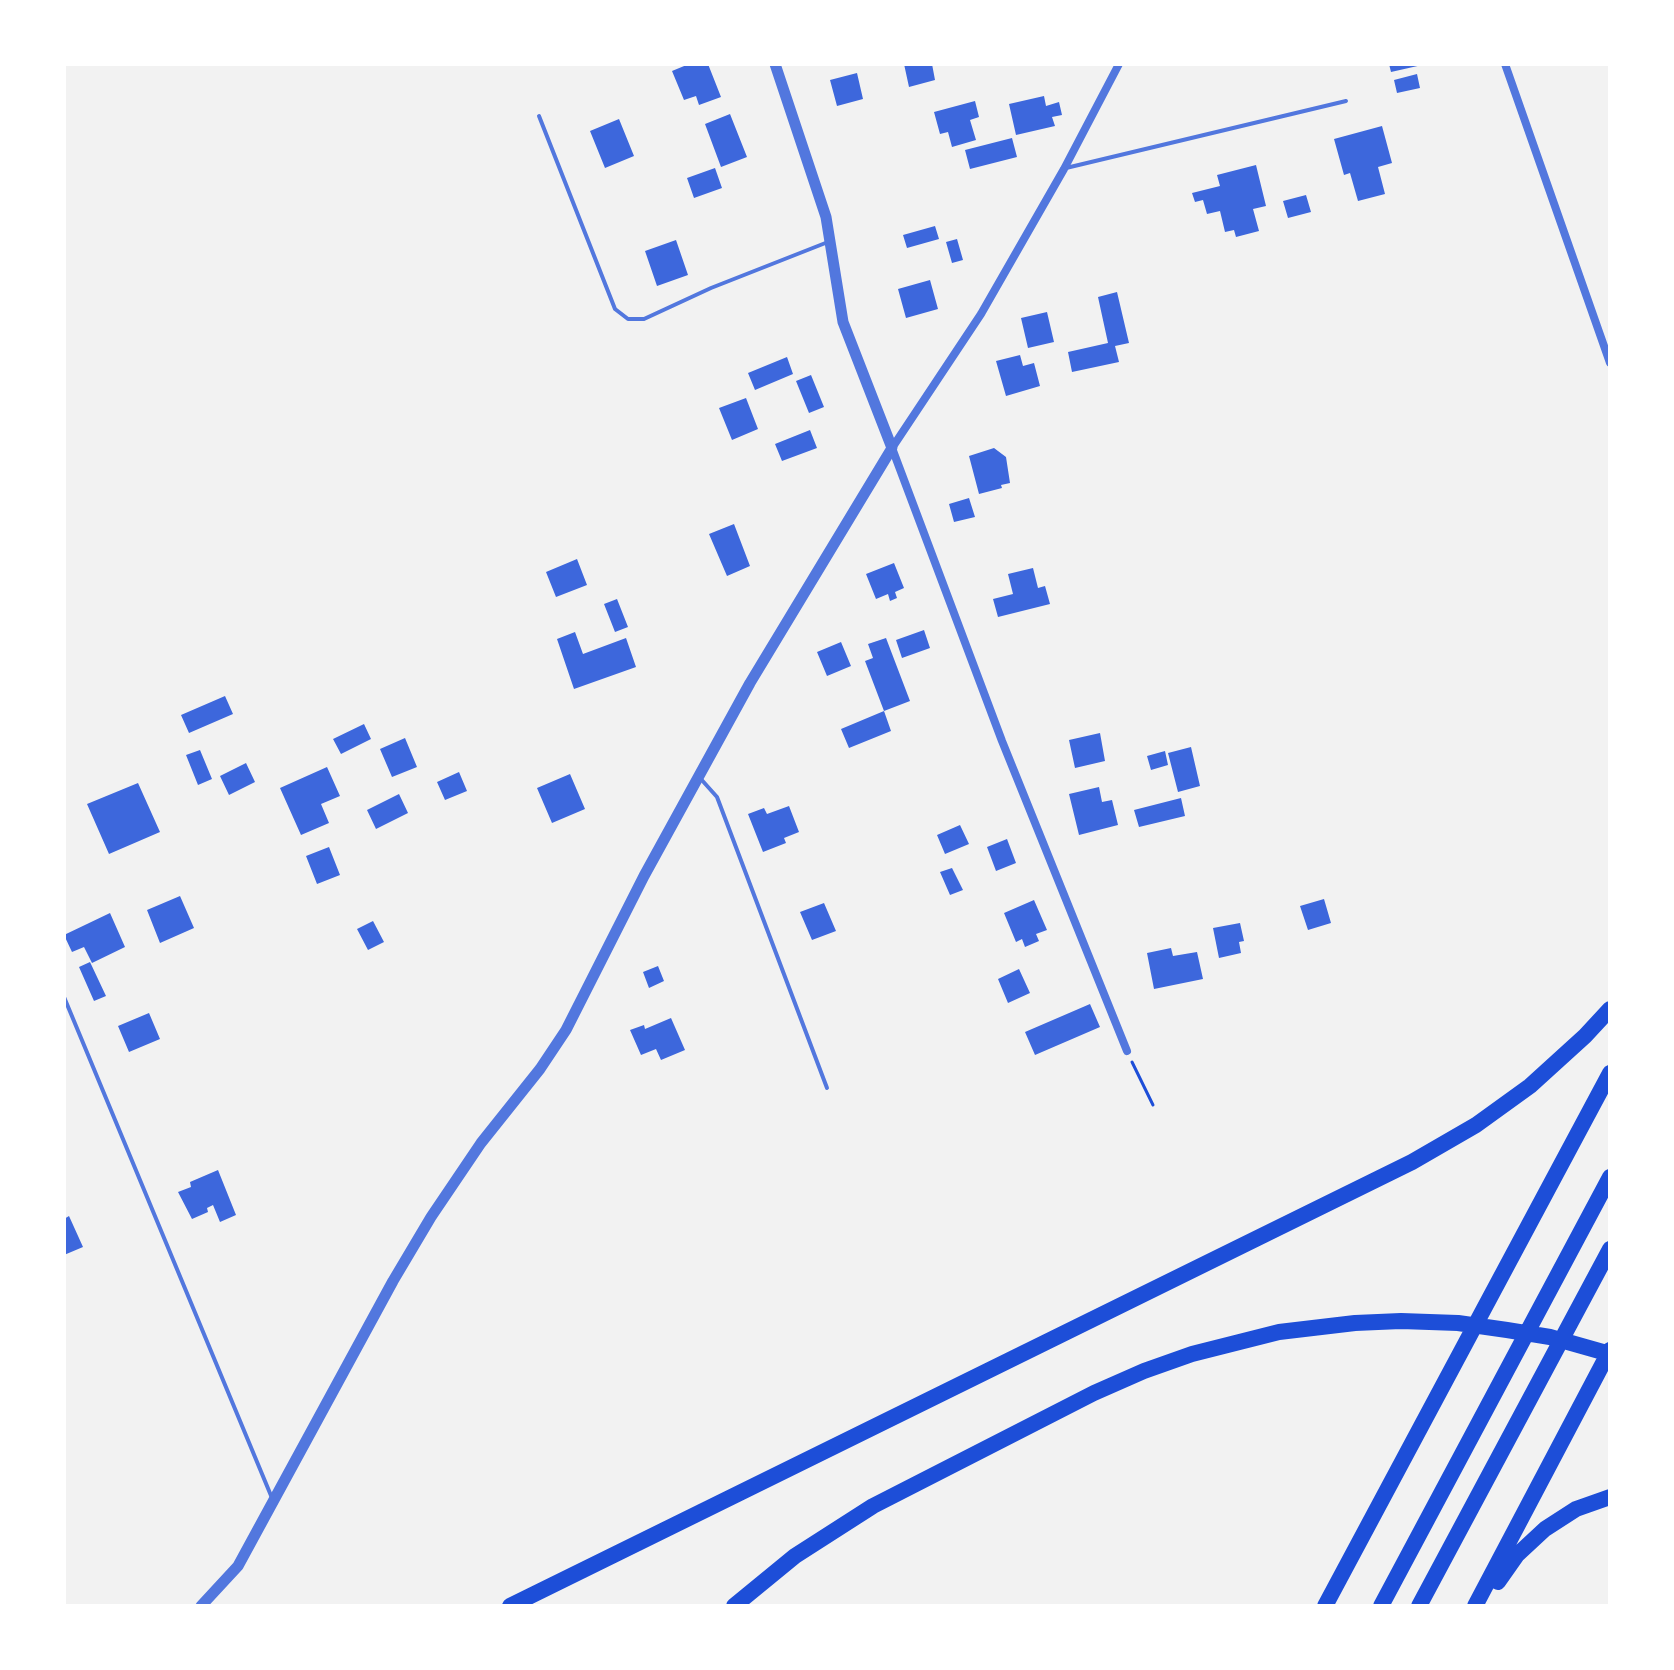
<!DOCTYPE html>
<style>
body{margin:0}
#map{position:relative;width:1674px;height:1670px;overflow:hidden;background:#f2f2f2;font-family:"Nunito Sans",sans-serif}
canvas{display:block}
.frame{position:absolute;inset:0;border:66px solid #fff;pointer-events:none}
</style>
<div id="map">
<canvas width="1674" height="1670"></canvas>
<div class="frame"></div>
</div>
<script>
const g = document.querySelector('canvas').getContext('2d');
g.lineJoin = 'round';
function fill(path, color) { g.fillStyle = color; g.fill(path, 'evenodd'); }
const poly = rows => new Path2D(rows.map(r => 'M' + r).join(''));
function strokePath(path, color, width, dash) { g.strokeStyle = color; g.lineWidth = width; g.lineCap = dash ? 'butt' : 'round'; g.setLineDash(dash || []); g.stroke(path); }
fill(poly([
 [689,64,708,64,721,97,699,105,696,96,684,100,672,71],
 [904,64,932,64,935,80,909,87],
 [1389,64,1422,64,1422,65,1391,72],
 [857,73,863,99,837,106,830,80],
 [1417,74,1420,88,1397,93,1394,80],
 [1044,96,1046,106,1059,102,1062,115,1052,117,1055,126,1016,135,1009,104],
 [975,101,979,117,970,120,976,140,952,147,948,132,940,134,934,112],
 [730,114,747,157,721,167,705,124],
 [619,119,634,156,605,168,590,131],
 [1382,126,1392,163,1378,167,1385,194,1358,201,1350,173,1344,175,1334,139],
 [1012,138,1017,157,970,169,965,150],
 [1256,165,1266,206,1253,209,1259,231,1236,237,1234,230,1225,232,1220,211,1207,214,1203,200,1195,202,1192,193,1220,186,1217,175],
 [715,168,722,188,694,198,687,178],
 [1306,195,1311,212,1288,218,1283,201],
 [935,226,939,239,907,248,903,235],
 [957,239,963,260,952,263,946,242],
 [676,240,688,275,657,286,645,251],
 [930,280,938,309,906,318,898,289],
 [1117,292,1129,343,1115,346,1119,362,1072,372,1068,352,1108,343,1098,297],
 [1047,312,1054,342,1028,348,1021,318],
 [1020,355,1023,366,1034,363,1040,386,1006,396,996,361],
 [787,357,793,374,755,390,748,373],
 [811,375,824,407,809,413,796,381],
 [746,398,758,429,732,440,719,408],
 [810,430,817,448,782,461,775,444],
 [994,448,1006,457,1010,483,1001,485,1002,488,979,494,969,456],
 [969,498,975,517,954,522,949,504],
 [734,524,750,566,727,576,709,534],
 [577,559,587,585,556,597,546,572],
 [894,563,904,588,895,592,897,598,890,601,888,594,876,599,866,574],
 [1033,568,1038,588,1045,586,1050,604,998,617,993,599,1013,594,1008,574],
 [617,599,628,627,615,632,604,604],
 [924,630,930,648,902,658,896,640],
 [575,632,583,654,626,638,636,667,574,689,557,639],
 [886,638,910,701,884,711,865,661,873,658,868,644],
 [841,642,851,666,827,676,817,652],
 [225,696,233,714,189,733,181,715],
 [884,711,891,731,849,748,841,729],
 [364,724,371,739,341,754,333,739],
 [1100,733,1105,761,1075,768,1069,740],
 [405,738,417,767,392,777,380,749],
 [1191,747,1200,786,1178,792,1168,753],
 [200,750,212,779,198,785,186,755],
 [1165,751,1168,765,1151,770,1147,756],
 [246,763,255,782,229,795,220,776],
 [327,767,340,796,321,804,329,823,301,835,280,788],
 [459,772,467,791,445,800,437,782],
 [570,774,585,809,552,823,537,788],
 [138,783,160,832,109,854,87,804],
 [1099,787,1102,802,1112,800,1118,825,1079,835,1069,794],
 [399,794,408,813,376,829,367,810],
 [1181,798,1185,816,1139,827,1134,810],
 [789,806,799,832,784,838,786,843,763,852,748,814,764,808,767,814],
 [960,825,969,844,945,854,937,835],
 [1007,839,1016,863,996,871,987,847],
 [329,847,340,875,317,884,306,856],
 [952,868,963,890,950,895,940,872],
 [180,896,194,928,160,943,147,910],
 [1324,899,1331,923,1308,930,1300,906],
 [1034,900,1047,930,1036,934,1039,941,1025,947,1022,939,1016,942,1004,913],
 [824,903,836,931,812,940,800,912],
 [110,913,125,947,92,963,84,947,72,952,64,935],
 [373,921,384,942,368,950,357,929],
 [1240,923,1244,941,1239,942,1241,953,1219,958,1213,928],
 [1171,948,1173,956,1197,952,1203,979,1154,989,1147,953],
 [90,962,106,996,94,1001,79,967],
 [658,966,664,981,649,988,643,972],
 [1019,969,1030,993,1008,1003,998,979],
 [1090,1004,1100,1027,1035,1055,1025,1032],
 [149,1013,160,1039,129,1052,118,1026],
 [671,1018,685,1050,661,1060,656,1049,641,1055,630,1030,644,1025,645,1029],
 [218,1170,236,1215,220,1222,213,1205,207,1208,208,1212,192,1219,178,1192,191,1187,190,1182],
 [69,1216,83,1247,64,1255,64,1219]
]), '#3d67dc');
strokePath(poly([
 [1132,1062,1153,1105]
]), '#1d4ed8', 3);
strokePath(poly([
 [539,116,615,309,628,319,644,319,711,288,828,242],
 [1066,168,1346,101],
 [700,778,717,797,827,1088],
 [64,997,272,1498]
]), '#5277de', 4);
strokePath(poly([
 [1119,64,1064,169,981,314,892,448,1002,741,1127,1051],
 [1505,64,1610,363]
]), '#5277de', 8);
strokePath(poly([
 [201,1606,238,1566,393,1281,431,1217,481,1143,540,1069,566,1030,644,876,750,683,892,448,843,322,826,217,775,64]
]), '#5277de', 11);
strokePath(poly([
 [1498,1582,1517,1555,1545,1529,1576,1509,1610,1497],
 [510,1606,1412,1162,1476,1125,1530,1086,1585,1036,1610,1009],
 [734,1606,795,1556,873,1506,1094,1393,1144,1371,1192,1354,1279,1332,1355,1323,1401,1321,1458,1323,1507,1330,1550,1337,1610,1354],
 [1325,1606,1610,1073],
 [1381,1606,1610,1177],
 [1419,1606,1610,1249],
 [1475,1606,1610,1350]
]), '#1d4ed8', 16);
</script>
